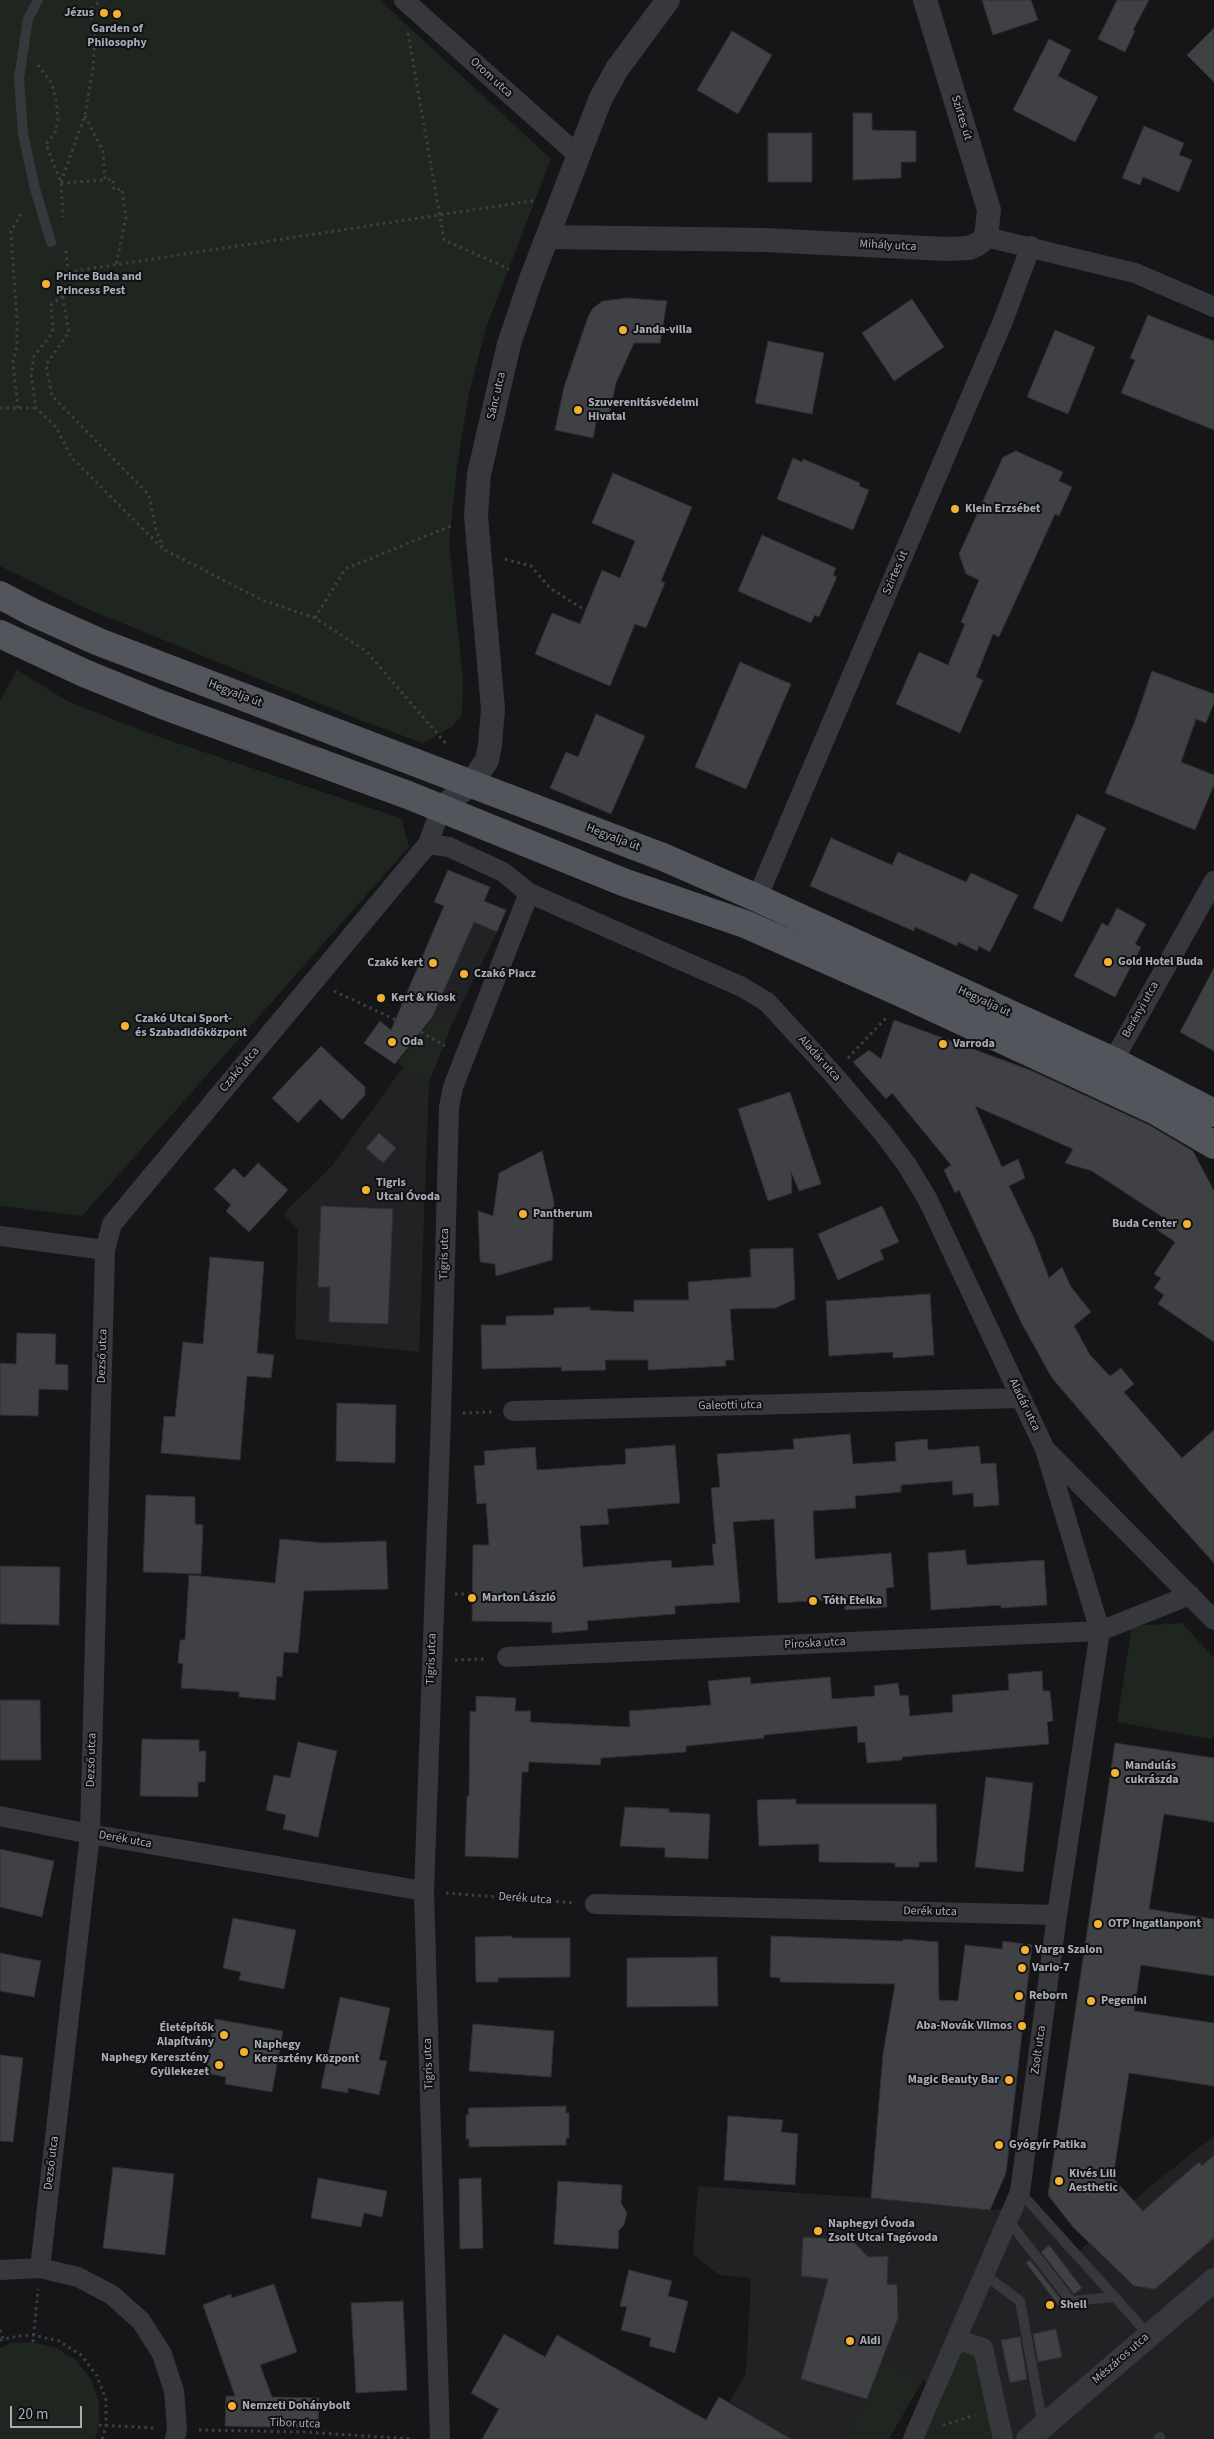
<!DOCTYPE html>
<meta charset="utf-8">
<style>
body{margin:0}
#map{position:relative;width:1214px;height:2439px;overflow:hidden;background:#161618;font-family:"Source Sans 3",sans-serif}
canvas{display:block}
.scale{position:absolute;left:10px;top:2406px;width:72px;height:22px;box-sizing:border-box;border:2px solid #a8adb8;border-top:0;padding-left:6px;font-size:15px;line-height:18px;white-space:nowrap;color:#a8adb8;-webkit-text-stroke:4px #111113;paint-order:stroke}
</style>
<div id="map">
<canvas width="1214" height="2439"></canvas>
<div class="scale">20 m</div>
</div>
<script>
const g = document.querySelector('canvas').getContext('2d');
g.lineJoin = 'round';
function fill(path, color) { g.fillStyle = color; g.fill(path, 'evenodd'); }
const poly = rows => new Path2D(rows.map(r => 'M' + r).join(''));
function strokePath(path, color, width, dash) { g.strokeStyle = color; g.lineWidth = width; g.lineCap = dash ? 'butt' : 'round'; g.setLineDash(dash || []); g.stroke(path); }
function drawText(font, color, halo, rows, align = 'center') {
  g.font = font + ' "Source Sans 3",sans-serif'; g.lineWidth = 4; g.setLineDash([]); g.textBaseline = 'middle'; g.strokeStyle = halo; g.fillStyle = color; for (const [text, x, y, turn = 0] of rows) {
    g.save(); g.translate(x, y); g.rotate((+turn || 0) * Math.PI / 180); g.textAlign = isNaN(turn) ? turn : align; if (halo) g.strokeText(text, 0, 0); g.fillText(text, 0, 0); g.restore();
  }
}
fill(poly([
 [474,922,497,932,452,1024,434,1016],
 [404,1066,429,1083,419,1352,295,1339,298,1229,283,1214,331,1167],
 [1214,2136,1214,2439,995,2439,963,2351,945,2391,923,2380,881,2365,867,2399,844,2439,792,2439,729,2403,746,2373,751,2278,719,2275,693,2254,698,2186,871,2198,990,2210,1028,2206,1074,2256,1149,2187]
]), '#222225');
fill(poly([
 [0,0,380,0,551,159,487,325,469,393,457,467,449,543,463,679,462,715,452,727,423,743,365,722,85,608,0,566],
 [17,670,69,702,159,737,401,818,409,847,82,1216,0,1206,0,700],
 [434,1016,452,1024,429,1083,398,1063],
 [1182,1623,1214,1658,1214,1736,1210,1739,1117,1722,1132,1626],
 [33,2342,56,2348,76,2360,91,2379,99,2402,99,2425,95,2439,0,2439,0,2348,12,2343],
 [963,2350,976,2355,995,2439,924,2439],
 [881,2364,923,2380,889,2439,844,2439,867,2399]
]), '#1e261f');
const building = poly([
 [982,0,1031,0,1038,20,993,35,982,0],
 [1117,0,1149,0,1133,30,1135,31,1125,52,1098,39,1117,0],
 [1214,28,1214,82,1187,55,1214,28],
 [732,31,772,55,738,114,697,90,732,31],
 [1049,39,1071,50,1058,76,1098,97,1075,142,1013,110,1049,39],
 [853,113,872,113,872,130,916,131,916,162,901,162,901,178,853,180,853,113],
 [1144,126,1184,143,1179,155,1192,160,1179,192,1143,177,1140,185,1122,178,1144,126],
 [768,133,812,133,812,182,768,182,768,133],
 [627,298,667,301,660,343,634,343,616,383,609,415,598,413,593,438,555,430,564,387,588,317,593,308,603,301,627,298],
 [912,299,944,347,894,381,862,333,912,299],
 [1148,315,1214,341,1214,430,1121,393,1135,360,1130,358,1148,315],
 [1055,330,1095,347,1068,414,1027,397,1055,330],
 [768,341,824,353,812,414,755,403,768,341],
 [1016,451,1063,472,1059,481,1072,487,1059,516,1055,514,999,637,993,634,976,677,983,680,960,733,896,704,919,652,948,665,965,624,961,622,979,580,966,574,959,554,1003,457,1016,451],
 [793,458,802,462,803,459,860,483,859,486,869,490,853,530,777,499,793,458],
 [613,473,692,507,661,581,665,583,646,628,635,624,610,686,535,654,552,613,580,624,602,570,620,578,635,541,592,523,613,473],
 [762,535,836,568,833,575,837,577,819,617,815,615,811,623,738,591,762,535],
 [740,662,791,684,746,789,695,767,740,662],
 [1152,671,1214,694,1214,703,1206,723,1196,719,1181,762,1214,775,1214,785,1195,830,1105,793,1135,721,1152,671],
 [596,714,645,736,611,814,550,788,566,752,578,757,596,714],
 [1077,814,1106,828,1062,922,1033,908,1077,814],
 [831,838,892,865,898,852,966,882,971,873,1018,895,990,952,979,946,977,951,958,942,957,946,915,927,914,931,810,886,831,838],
 [448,870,490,887,484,901,506,910,497,932,474,922,433,1016,395,1064,364,1043,380,1021,391,1030,444,906,434,902,448,870],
 [1117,908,1146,924,1135,944,1141,947,1115,997,1074,976,1102,923,1108,926,1117,908],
 [1214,968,1214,1051,1180,1032,1214,968],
 [894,1020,1030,1070,1147,1124,1193,1151,1214,1191,1214,1342,1158,1304,1164,1295,1154,1288,1161,1278,1154,1274,1175,1242,1156,1229,1164,1218,1092,1171,1065,1163,1073,1149,975,1106,1002,1167,1018,1159,1025,1178,1009,1186,1034,1238,1049,1278,1062,1267,1071,1287,1091,1312,1074,1326,1090,1355,1110,1376,1121,1368,1134,1384,1124,1392,1182,1458,1214,1430,1214,1563,1147,1489,1052,1378,1022,1324,959,1190,955,1193,944,1170,951,1165,892,1093,886,1099,853,1062,869,1050,881,1059,894,1020],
 [321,1046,365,1087,365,1095,342,1120,320,1099,298,1123,272,1098,321,1046],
 [790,1092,821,1184,799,1191,791,1172,792,1193,768,1201,738,1109,790,1092],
 [379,1133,396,1148,383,1163,366,1148,379,1133],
 [542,1151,554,1202,552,1260,496,1276,495,1264,480,1262,478,1211,493,1216,499,1173,542,1151],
 [258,1163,288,1190,249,1232,226,1211,231,1205,214,1189,234,1168,244,1178,258,1163],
 [321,1206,393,1209,388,1324,329,1322,330,1287,318,1287,321,1206],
 [882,1206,899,1242,880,1250,884,1259,838,1280,818,1234,882,1206],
 [793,1248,795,1299,776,1308,730,1309,734,1360,725,1360,726,1366,648,1370,648,1360,605,1360,606,1370,562,1371,561,1367,482,1369,481,1325,506,1325,506,1316,554,1315,554,1308,590,1307,590,1310,634,1312,634,1300,689,1300,688,1282,751,1277,750,1249,793,1248],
 [210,1257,264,1262,257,1353,274,1355,271,1378,247,1376,240,1460,161,1453,164,1416,175,1417,183,1342,203,1344,210,1257],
 [930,1294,934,1355,893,1358,893,1352,829,1356,826,1301,930,1294],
 [17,1333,56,1334,55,1364,68,1365,68,1390,39,1389,38,1416,0,1415,0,1363,16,1364,17,1333],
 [337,1403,396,1405,395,1463,336,1461,337,1403],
 [850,1434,853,1464,896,1461,895,1442,927,1439,928,1450,979,1446,981,1464,996,1463,999,1505,974,1507,973,1493,953,1495,952,1481,901,1485,901,1492,855,1496,856,1508,813,1511,815,1559,891,1553,894,1587,886,1588,887,1607,845,1610,844,1599,778,1603,774,1519,733,1522,740,1602,675,1606,675,1614,587,1621,588,1630,552,1633,552,1622,472,1621,473,1545,489,1545,486,1503,477,1504,474,1466,485,1465,484,1451,535,1447,537,1470,626,1464,625,1449,675,1445,680,1503,607,1509,609,1524,580,1526,583,1567,671,1560,672,1568,714,1565,712,1544,716,1544,711,1488,720,1487,717,1454,794,1449,793,1439,850,1434],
 [146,1495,195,1497,195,1524,203,1525,201,1574,143,1572,146,1495],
 [280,1539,324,1543,386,1541,388,1589,304,1591,298,1653,284,1652,282,1677,277,1676,275,1700,239,1697,239,1692,181,1688,183,1664,178,1663,180,1640,185,1640,189,1575,275,1583,280,1539],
 [965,1550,967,1565,1044,1560,1047,1605,1001,1608,1001,1605,931,1610,928,1553,965,1550],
 [0,1566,60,1567,59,1625,0,1624,0,1566],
 [1042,1671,1043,1691,1050,1691,1053,1721,1047,1722,1049,1744,902,1757,902,1760,867,1763,865,1742,858,1743,857,1726,764,1735,764,1738,686,1746,686,1752,601,1758,600,1765,529,1762,528,1772,522,1772,518,1858,465,1856,467,1796,469,1796,470,1711,476,1712,476,1696,516,1698,515,1711,531,1711,530,1722,630,1727,629,1711,711,1705,708,1681,750,1677,751,1684,830,1677,832,1699,875,1696,874,1686,898,1683,900,1696,908,1695,910,1716,953,1712,952,1695,1009,1690,1008,1674,1042,1671],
 [0,1700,40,1700,41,1760,0,1760,0,1700],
 [142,1739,199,1740,199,1751,206,1751,205,1782,198,1782,198,1797,140,1796,142,1739],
 [298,1742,337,1751,318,1837,283,1829,286,1815,266,1810,274,1775,290,1778,298,1742],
 [1115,1743,1214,1758,1214,1822,1164,1814,1149,1909,1214,1919,1214,1976,1141,1965,1134,2011,1214,2023,1214,2086,1129,2073,1113,2178,1143,2211,1199,2162,1202,2166,1214,2155,1214,2238,1155,2289,1134,2286,1073,2227,1048,2195,1115,1743],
 [986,1777,1033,1783,1023,1872,975,1867,986,1777],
 [796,1799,796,1804,936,1804,937,1862,919,1862,919,1867,895,1867,895,1863,819,1862,819,1844,759,1846,757,1800,796,1799],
 [625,1807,669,1809,669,1812,710,1814,708,1859,665,1857,665,1848,620,1846,625,1807],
 [0,1849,54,1861,42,1917,0,1907,0,1849],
 [233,1918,296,1930,284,1989,239,1980,241,1972,223,1968,233,1918],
 [512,1936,512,1938,570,1938,570,1977,498,1978,498,1982,476,1982,475,1937,512,1936],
 [771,1936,903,1941,903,1939,938,1942,939,2000,958,2001,965,1945,1002,1949,1003,1941,1032,1945,1006,2173,990,2210,871,2198,883,2054,895,1984,780,1982,780,1978,770,1977,771,1936],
 [0,1953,41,1961,34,1997,0,1991,0,1953],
 [717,1957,718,2006,627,2007,627,1958,717,1957],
 [340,1997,390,2008,379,2060,387,2061,379,2095,348,2088,348,2093,321,2088,340,1997],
 [215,2019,283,2031,272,2092,225,2084,226,2077,205,2073,215,2019],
 [473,2024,554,2031,551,2077,469,2071,473,2024],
 [0,2055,23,2058,13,2142,0,2141,0,2055],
 [566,2106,566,2113,569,2113,569,2138,566,2138,566,2145,469,2147,469,2139,466,2139,466,2115,469,2115,468,2108,566,2106],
 [728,2116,783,2120,781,2132,798,2134,795,2185,724,2180,728,2116],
 [113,2167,174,2174,165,2255,103,2248,113,2167],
 [318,2178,387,2191,382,2217,364,2213,361,2227,311,2218,318,2178],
 [481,2178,483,2248,460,2249,459,2179,481,2178],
 [558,2181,622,2185,621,2203,627,2213,624,2225,619,2230,618,2249,554,2244,558,2181],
 [803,2237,852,2240,868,2257,888,2256,887,2284,897,2285,898,2318,867,2399,801,2379,828,2279,801,2276,803,2237],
 [1049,2245,1082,2288,1074,2294,1041,2252,1049,2245],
 [1030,2260,1063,2302,1059,2306,1026,2263,1030,2260],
 [629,2270,672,2281,668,2296,688,2301,675,2353,649,2346,651,2338,621,2330,627,2307,620,2306,629,2270],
 [274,2284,297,2352,260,2365,272,2397,319,2398,318,2428,225,2426,226,2396,235,2396,203,2305,231,2294,232,2298,274,2284],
 [403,2301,407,2390,356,2393,351,2303,403,2301],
 [1056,2329,1062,2357,1038,2362,1033,2334,1056,2329],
 [504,2334,545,2357,557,2335,706,2420,719,2397,791,2439,482,2439,499,2409,471,2393,504,2334],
 [1020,2337,1027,2379,1010,2383,1001,2340,1020,2337]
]);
fill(building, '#404145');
strokePath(building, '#303034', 1);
strokePath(poly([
 [408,33,444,240,509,269],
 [38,65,52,84,56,101,58,119,55,133,46,144,61,183,63,217],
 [85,116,103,151,105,180,113,179,114,190,122,189,126,217,116,265],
 [61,182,85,115,93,68,96,25,88,13,101,0],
 [61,183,105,180],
 [66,251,68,272,59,276,69,332,46,365,52,396,149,495,156,530,163,547],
 [68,272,537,200],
 [63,296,51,305,53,329,50,336,34,356,31,374,36,408,56,427,72,458,163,549,262,600,315,618,366,651,448,746],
 [0,408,36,408],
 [18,408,13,363,17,345,17,322,11,231,23,211],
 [505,559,531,566,550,588,580,607,619,625,620,621],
 [315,618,345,569,453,525],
 [334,991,396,1020],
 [421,1032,445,1046],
 [848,1058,888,1016],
 [463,1413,492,1412],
 [455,1594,472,1594],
 [455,1660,486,1659],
 [446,1893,574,1903],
 [0,2330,3,2339],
 [0,2340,18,2336,33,2335,59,2341,81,2355,97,2376,106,2400,106,2427,102,2439],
 [33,2342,38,2289],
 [99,2425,156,2428],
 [943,2425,975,2415],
 [199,2430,305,2432,413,2439]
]), '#3d3f44', 3, [2.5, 4]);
strokePath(poly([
 [38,0,28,19,19,78,23,134,35,189,51,242],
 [1020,2192,1148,2334],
 [1008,2220,1071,2301,1115,2297],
 [985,2275,1020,2301,1043,2426],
 [1158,2439,1160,2437]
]), '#37383d', 10);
strokePath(poly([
 [404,0,579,156],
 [986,237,1135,273,1214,307],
 [428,844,449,847,503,872,529,893,742,987,767,1002,833,1074,883,1133,907,1165,928,1200,1045,1449,1100,1631,1057,1915,1020,2192,913,2439],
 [757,898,1003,321,1031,246],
 [1113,1061,1214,881],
 [0,1236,105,1250],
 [513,1411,1020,1398],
 [1047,1451,1214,1620],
 [507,1657,1100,1631,1190,1595],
 [0,1816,90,1834,424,1891],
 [595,1904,1057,1915],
 [40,2268,90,1834,105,1250,112,1224,428,844,441,808],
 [0,2270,40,2268,78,2277,112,2295,141,2321,162,2354,174,2391,177,2429,175,2439],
 [958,2340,983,2348,1003,2439],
 [440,2439,424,1891,441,1415,449,1107,453,1087,529,893]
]), '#37383d', 20);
strokePath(poly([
 [548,237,765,240,946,249,969,248,978,244,986,237,989,210,925,0],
 [441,808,471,784,487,760,490,745,493,709,476,516,479,474,509,344,531,279,600,100,617,69,668,0],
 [1028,2439,1214,2280]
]), '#37383d', 24);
strokePath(poly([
 [0,595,32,612,99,642,663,857,757,898,1113,1061,1214,1113],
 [0,634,84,673,160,704,408,795,623,882,745,924,899,992,1154,1110,1214,1145]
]), '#53555c', 28);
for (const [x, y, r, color] of [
 [104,13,5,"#f2b134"],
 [117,14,5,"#f2b134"],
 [46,284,5,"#f2b134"],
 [623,330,5,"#f2b134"],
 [578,410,5,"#f2b134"],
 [955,509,5,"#f2b134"],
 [1108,962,5,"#f2b134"],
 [433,963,5,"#f2b134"],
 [464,974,5,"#f2b134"],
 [381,998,5,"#f2b134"],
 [125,1026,5,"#f2b134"],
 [392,1042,5,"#f2b134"],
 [943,1044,5,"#f2b134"],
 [366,1190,5,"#f2b134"],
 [523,1214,5,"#f2b134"],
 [1187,1224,5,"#f2b134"],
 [472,1598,5,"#f2b134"],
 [813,1601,5,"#f2b134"],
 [1115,1773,5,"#f2b134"],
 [1098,1924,5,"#f2b134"],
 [1025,1950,5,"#f2b134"],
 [1022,1968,5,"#f2b134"],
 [1019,1996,5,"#f2b134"],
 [1091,2001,5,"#f2b134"],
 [1022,2026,5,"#f2b134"],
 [224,2035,5,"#f2b134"],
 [244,2052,5,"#f2b134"],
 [219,2065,5,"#f2b134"],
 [1009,2080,5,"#f2b134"],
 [999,2145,5,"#f2b134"],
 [1059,2181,5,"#f2b134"],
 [818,2231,5,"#f2b134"],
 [1050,2305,5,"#f2b134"],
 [850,2341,5,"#f2b134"],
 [232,2406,5,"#f2b134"]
]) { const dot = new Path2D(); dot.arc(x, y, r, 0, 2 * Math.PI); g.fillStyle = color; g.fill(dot); strokePath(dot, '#111113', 2); }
drawText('bold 12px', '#a8adb8', '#111113', [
 ["Jézus",94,13,"right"],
 ["Garden of",117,29,"center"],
 ["Philosophy",117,43,"center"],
 ["Prince Buda and",56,277],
 ["Princess Pest",56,291],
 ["Janda-villa",633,330],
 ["Szuverenitásvédelmi",588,403],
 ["Hivatal",588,417],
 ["Klein Erzsébet",965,509],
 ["Gold Hotel Buda",1118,962],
 ["Czakó kert",423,963,"right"],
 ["Czakó Piacz",474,974],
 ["Kert & Kiosk",391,998],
 ["Czakó Utcai Sport-",135,1019],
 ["és Szabadidőközpont",135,1033],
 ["Oda",402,1042],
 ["Varroda",953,1044],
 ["Tigris",376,1183],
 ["Utcai Óvoda",376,1197],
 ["Pantherum",533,1214],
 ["Buda Center",1177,1224,"right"],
 ["Marton László",482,1598],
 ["Tóth Etelka",823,1601],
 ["Mandulás",1125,1766],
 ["cukrászda",1125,1780],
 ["OTP Ingatlanpont",1108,1924],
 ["Varga Szalon",1035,1950],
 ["Vario-7",1032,1968],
 ["Reborn",1029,1996],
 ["Pegenini",1101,2001],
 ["Aba-Novák Vilmos",1012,2026,"right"],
 ["Életépítők",214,2028,"right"],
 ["Alapítvány",214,2042,"right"],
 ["Naphegy",254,2045],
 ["Keresztény Központ",254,2059],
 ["Naphegy Keresztény",209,2058,"right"],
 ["Gyülekezet",209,2072,"right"],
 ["Magic Beauty Bar",999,2080,"right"],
 ["Gyógyír Patika",1009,2145],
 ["Kivés Lili",1069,2174],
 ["Aesthetic",1069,2188],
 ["Naphegyi Óvoda",828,2224],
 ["Zsolt Utcai Tagóvoda",828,2238],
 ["Shell",1060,2305],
 ["Aldi",860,2341],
 ["Nemzeti Dohánybolt",242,2406]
], 'left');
drawText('12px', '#a8adb8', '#111113', [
 ["Orom utca",491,78,42],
 ["Szirtes út",961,118,73],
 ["Mihály utca",888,246,3],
 ["Sánc utca",497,396,-77],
 ["Szirtes út",896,573,-67],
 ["Hegyalja út",235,694,21],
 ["Hegyalja út",613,838,21],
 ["Hegyalja út",984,1002,25],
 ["Berényi utca",1141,1010,-61],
 ["Aladár utca",819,1059,48],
 ["Czakó utca",240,1070,-50],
 ["Tigris utca",445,1254,-89],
 ["Dezső utca",103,1356,-88],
 ["Aladár utca",1024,1405,64],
 ["Galeotti utca",730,1406,-1],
 ["Piroska utca",815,1644,-3],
 ["Tigris utca",432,1659,-88],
 ["Dezső utca",92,1760,-88],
 ["Derék utca",125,1840,10],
 ["Derék utca",525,1899,4],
 ["Derék utca",930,1912,1],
 ["Zsolt utca",1039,2050,-82],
 ["Tigris utca",429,2064,-92],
 ["Dezső utca",52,2163,-83],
 ["Mészáros utca",1121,2359,-41],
 ["Tibor utca",295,2424,2]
]);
</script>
